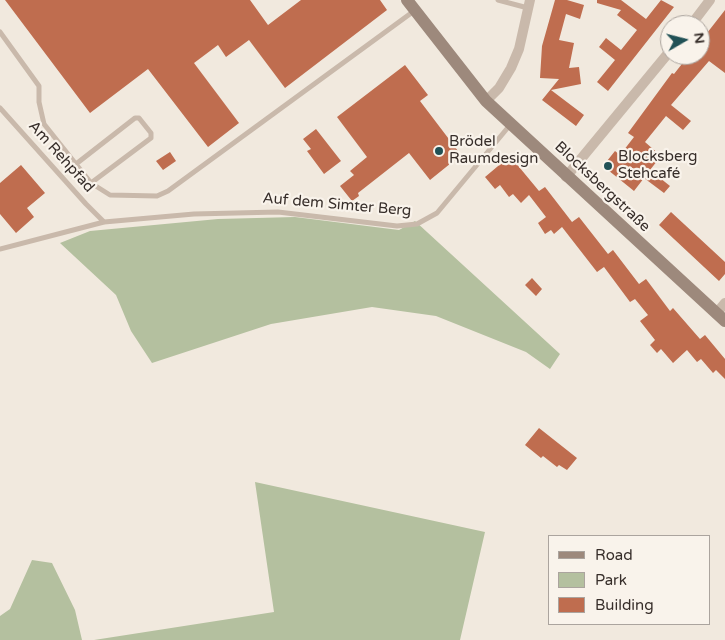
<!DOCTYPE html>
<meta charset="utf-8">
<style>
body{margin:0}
#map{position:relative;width:725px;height:640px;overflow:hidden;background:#f1e9de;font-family:"Varela Round",sans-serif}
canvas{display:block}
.legend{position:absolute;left:548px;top:535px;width:162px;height:90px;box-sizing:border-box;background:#f9f3eb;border:1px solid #aba49e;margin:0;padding:6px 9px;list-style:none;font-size:15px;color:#372e2a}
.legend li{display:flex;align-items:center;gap:10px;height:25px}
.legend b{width:25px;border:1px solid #aba49e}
.north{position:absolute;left:660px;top:15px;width:50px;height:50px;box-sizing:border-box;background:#f9f3eb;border:1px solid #aba49e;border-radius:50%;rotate:82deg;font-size:14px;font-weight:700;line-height:20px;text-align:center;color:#372e2a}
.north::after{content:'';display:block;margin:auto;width:18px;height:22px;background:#215156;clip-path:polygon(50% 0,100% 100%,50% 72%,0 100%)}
</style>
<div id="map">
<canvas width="725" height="640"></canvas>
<ul class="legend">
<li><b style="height:6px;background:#9d897c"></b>Road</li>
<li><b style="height:14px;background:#b4c09f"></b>Park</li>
<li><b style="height:14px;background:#bf6d4f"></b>Building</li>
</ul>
<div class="north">N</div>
</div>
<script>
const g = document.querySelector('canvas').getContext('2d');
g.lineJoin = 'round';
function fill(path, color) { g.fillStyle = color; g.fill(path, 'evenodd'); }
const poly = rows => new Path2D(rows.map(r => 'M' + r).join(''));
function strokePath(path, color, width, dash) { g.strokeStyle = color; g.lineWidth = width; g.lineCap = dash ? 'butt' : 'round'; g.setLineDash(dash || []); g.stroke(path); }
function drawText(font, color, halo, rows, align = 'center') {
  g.font = font + ' "Varela Round",sans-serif'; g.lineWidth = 4.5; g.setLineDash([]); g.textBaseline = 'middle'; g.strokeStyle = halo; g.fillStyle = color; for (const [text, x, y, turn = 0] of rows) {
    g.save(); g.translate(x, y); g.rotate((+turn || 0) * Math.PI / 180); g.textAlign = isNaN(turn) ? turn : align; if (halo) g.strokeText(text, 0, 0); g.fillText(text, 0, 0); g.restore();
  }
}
fill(poly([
 [295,217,399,230,415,221,560,354,550,369,526,352,436,316,372,307,271,324,152,363,131,331,116,295,60,243,90,231,218,219],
 [255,482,485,532,460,640,94,640,274,612],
 [32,560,52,563,75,610,82,640,0,640,0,616,10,609]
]), '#b4c09f');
fill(poly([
 [5,0,250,0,268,25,301,0,380,0,387,10,285,88,249,40,226,57,218,45,194,63,239,123,208,147,148,69,90,113],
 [555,0,567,0,584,5,580,19,566,14,559,40,574,43,569,68,579,67,581,84,551,90,584,115,576,126,542,100,559,79,540,78,542,46],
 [597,0,621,0,646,19,661,0,674,7,608,91,597,82,615,60,599,47,606,38,621,50,637,30,617,15,621,10,597,3],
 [725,10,725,73,709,61,671,105,691,121,683,130,666,116,645,142,661,156,650,170,670,186,664,193,644,178,634,191,603,166,615,151,620,155,634,137,628,133,672,73,674,74,689,55,700,55,700,42],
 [405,65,428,95,420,101,461,155,430,180,409,153,358,193,359,196,352,201,340,186,354,175,350,171,367,157,337,117],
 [316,129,341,161,324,174,307,151,311,149,303,139],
 [170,152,176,161,163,170,156,161],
 [510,156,539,191,545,187,572,222,579,217,608,254,613,250,639,284,646,279,670,311,673,308,700,339,705,335,725,359,725,379,716,370,713,373,701,359,697,362,687,350,673,363,661,349,657,353,650,345,655,340,640,321,648,315,635,299,630,302,604,267,597,272,562,227,554,234,551,230,545,234,538,223,546,217,529,195,521,203,513,194,509,197,500,185,495,189,485,177],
 [21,165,45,193,27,208,34,217,16,233,0,214,0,183],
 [671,212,725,262,725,274,719,281,659,225],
 [532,278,542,289,536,296,525,285],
 [539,428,577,458,567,470,559,465,557,467,543,456,541,458,525,445]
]), '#bf6d4f');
strokePath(poly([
 [498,0,528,8],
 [0,32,39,86,39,102,44,124,91,183,110,195,157,196,168,191,414,11],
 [0,108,86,204,104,222],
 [76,164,135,118,139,118,151,133,151,138,91,183],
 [0,249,104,222,194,214,278,212,397,226,417,224,437,213,510,125]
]), '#c9b9ab', 5);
strokePath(poly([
 [691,25,710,0],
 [486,101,499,88,511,68,519,49,530,0],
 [566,177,670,51],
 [716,314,725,303]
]), '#c9b9ab', 10);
strokePath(poly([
 [407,0,486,101,725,321]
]), '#9d897c', 12);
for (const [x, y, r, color] of [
 [439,151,5,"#215156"],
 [608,166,5,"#215156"]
]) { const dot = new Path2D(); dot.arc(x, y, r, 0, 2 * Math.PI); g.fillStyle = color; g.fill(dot); strokePath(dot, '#f9f3eb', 2); }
drawText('15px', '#372e2a', '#f9f3eb', [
 ["Brödel",449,142],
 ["Raumdesign",449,159],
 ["Blocksberg",618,157],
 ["Stehcafé",618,174]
], 'left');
drawText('15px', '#372e2a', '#f9f3eb', [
 ["Am Rehpfad",61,157,48],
 ["Blocksbergstraße",602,187,43],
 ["Auf dem Simter Berg",337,205,5]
]);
</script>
